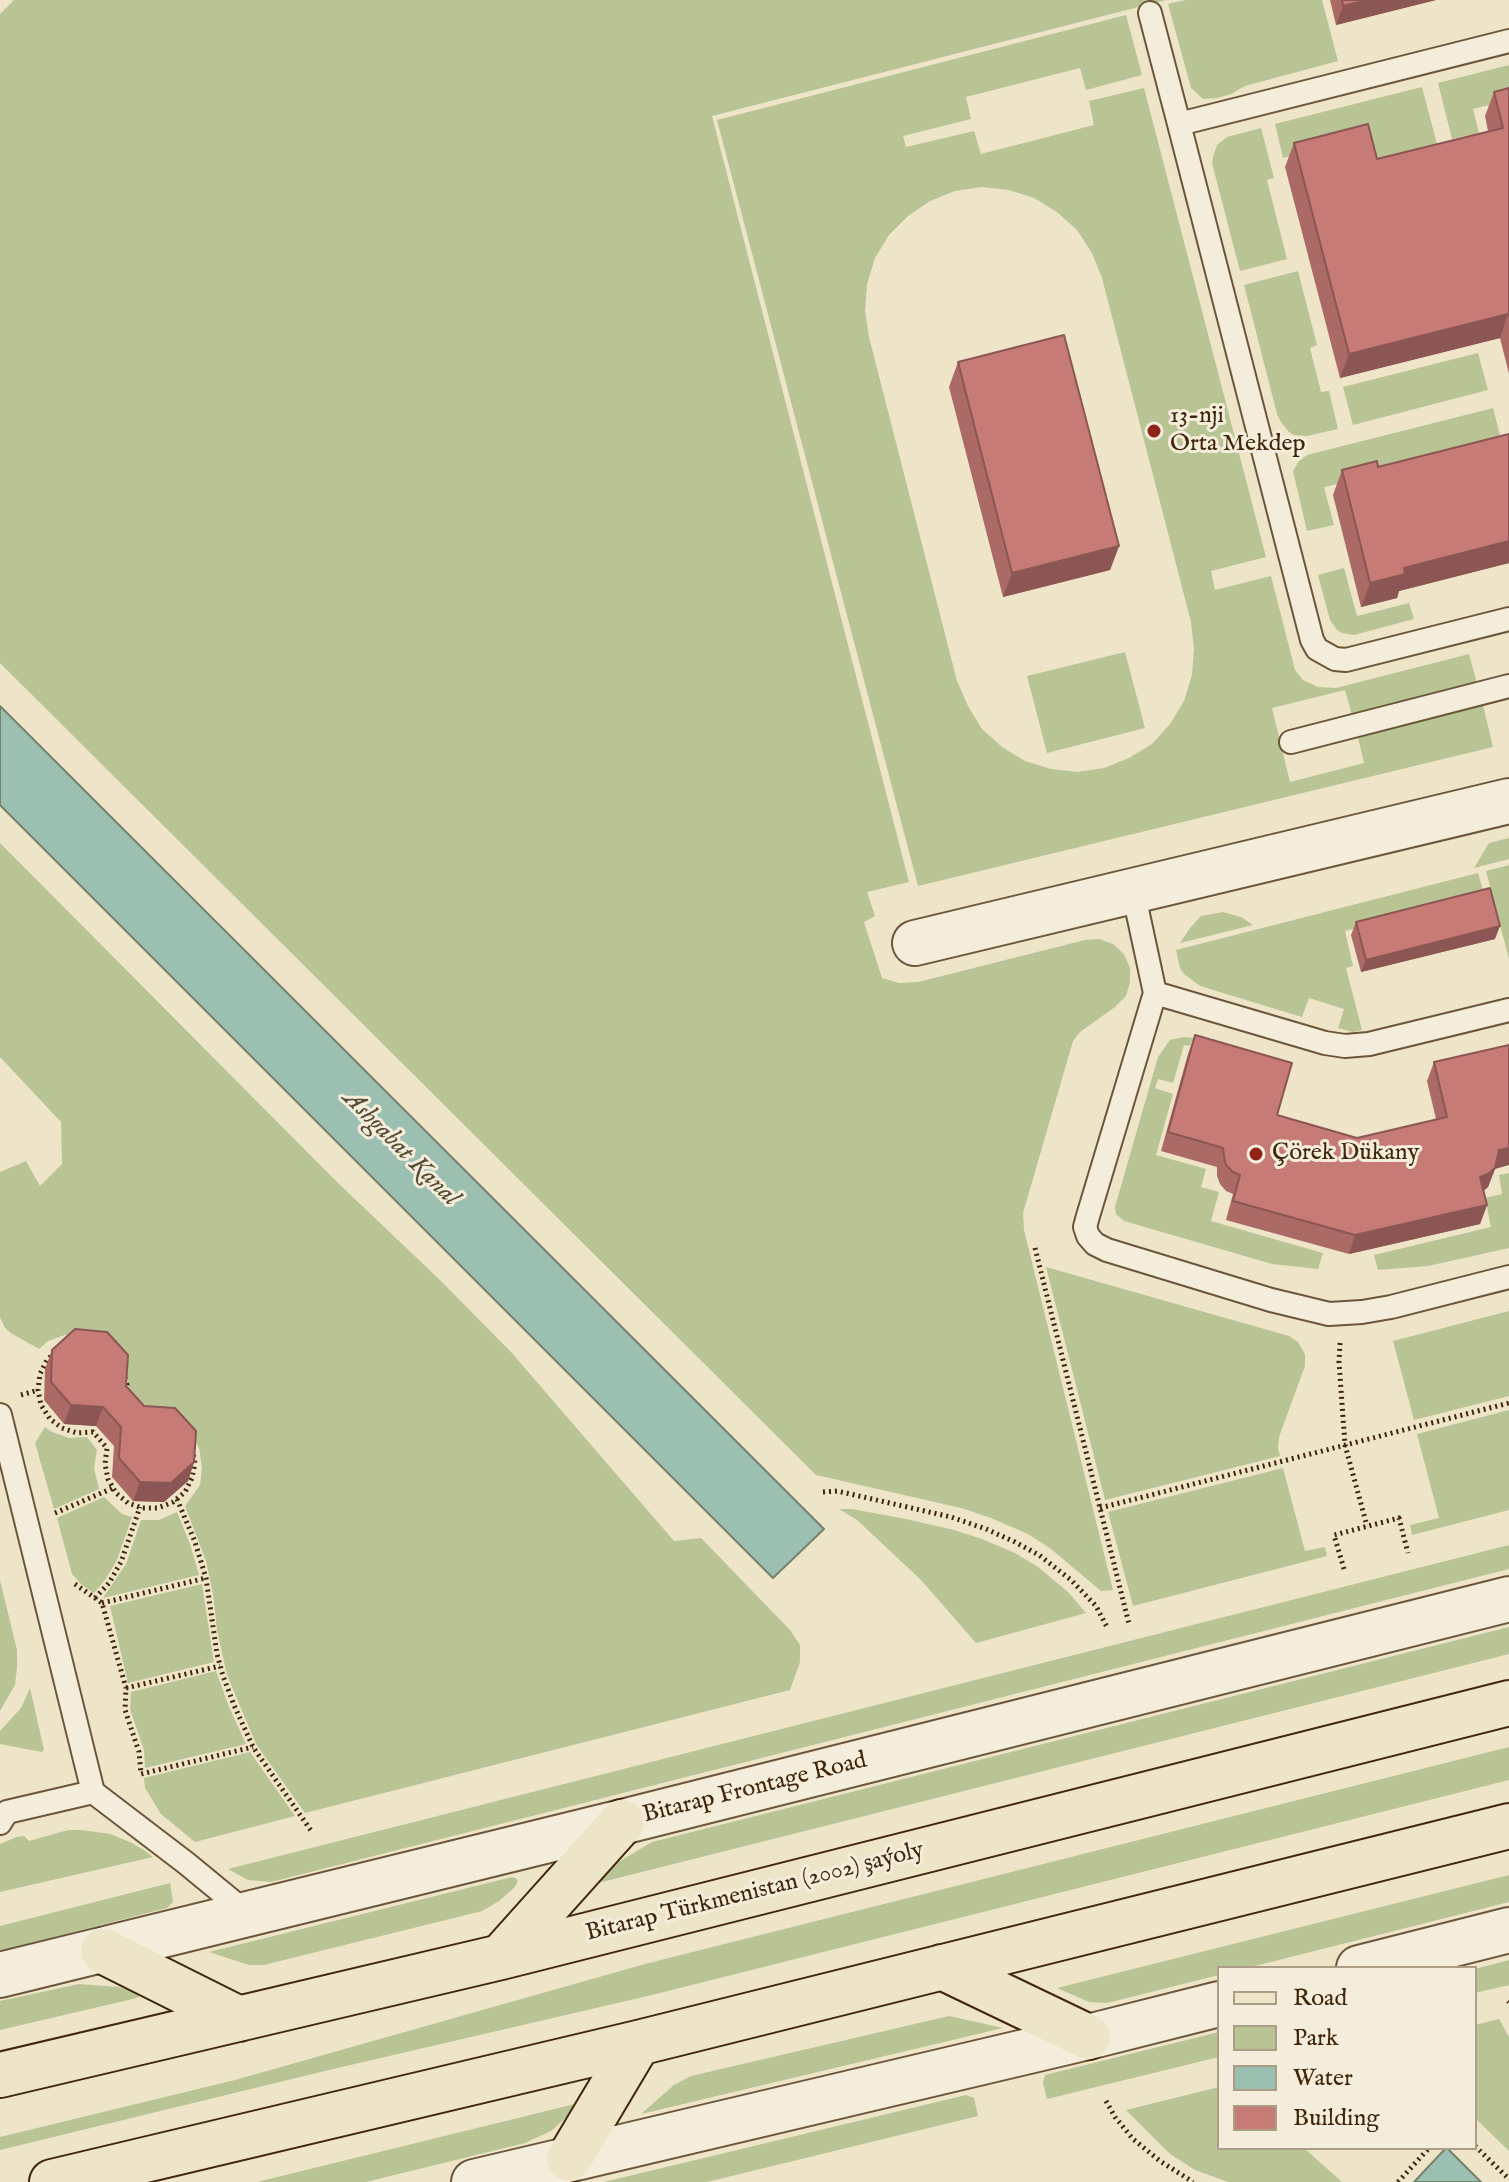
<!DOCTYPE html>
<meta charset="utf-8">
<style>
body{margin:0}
#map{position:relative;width:1509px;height:2182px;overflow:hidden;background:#eee4c8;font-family:"IM FELL English",serif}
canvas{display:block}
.legend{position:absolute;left:1217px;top:1966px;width:260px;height:184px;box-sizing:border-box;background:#f4eddb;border:2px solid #ac9d87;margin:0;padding:10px 14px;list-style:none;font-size:24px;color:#40260a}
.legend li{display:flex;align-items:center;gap:16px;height:40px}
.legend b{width:40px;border:2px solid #ac9d87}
</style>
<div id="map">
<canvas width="1509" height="2182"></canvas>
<ul class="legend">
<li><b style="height:10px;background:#eee4c8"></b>Road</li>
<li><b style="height:22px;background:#b9c495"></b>Park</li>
<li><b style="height:22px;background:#9bbfb0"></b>Water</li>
<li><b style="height:22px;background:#c77b76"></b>Building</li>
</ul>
</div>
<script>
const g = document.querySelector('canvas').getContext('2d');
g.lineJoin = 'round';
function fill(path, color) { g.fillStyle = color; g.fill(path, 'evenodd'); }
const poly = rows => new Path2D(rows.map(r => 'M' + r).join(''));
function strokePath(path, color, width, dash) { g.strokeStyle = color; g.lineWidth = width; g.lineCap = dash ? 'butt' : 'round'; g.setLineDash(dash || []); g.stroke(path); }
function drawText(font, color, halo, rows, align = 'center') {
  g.font = font + ' "IM FELL English",serif'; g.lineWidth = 6; g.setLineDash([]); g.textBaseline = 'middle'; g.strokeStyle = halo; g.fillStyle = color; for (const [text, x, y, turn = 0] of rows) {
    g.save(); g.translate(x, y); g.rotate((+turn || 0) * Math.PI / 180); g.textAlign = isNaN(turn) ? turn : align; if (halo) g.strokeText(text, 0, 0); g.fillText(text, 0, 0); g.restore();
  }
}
fill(poly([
 [14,0,1166,0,712,116,909,882,867,892,875,916,864,922,882,978,899,983,918,982,1085,940,1099,939,1113,944,1124,954,1130,968,1130,982,1126,996,1115,1007,1080,1032,1073,1041,1023,1213,1024,1230,1113,1590,1101,1591,1051,1549,1028,1534,991,1518,961,1508,816,1475,0,663,0,14],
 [1185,0,1322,0,1338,61,1245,86,1231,94,1218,98,1203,99,1191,88,1168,4],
 [1126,15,1142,75,1086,90,1080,68,966,97,971,119,903,136,906,147,974,131,981,154,1094,125,1089,101,1144,88,1266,557,1211,571,1215,590,1271,576,1295,670,1303,680,1318,687,1336,688,1469,654,1478,687,1353,719,1345,690,1272,708,1290,782,1364,763,1357,733,1482,701,1493,747,918,886,717,120],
 [982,187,1009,190,1034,198,1057,212,1077,230,1092,253,1102,278,1191,622,1194,649,1192,675,1184,701,1170,724,1152,744,1129,758,1104,768,1078,772,1051,769,1025,761,1002,747,982,729,968,706,957,681,869,337,865,311,867,284,875,258,889,235,908,216,930,201,955,191],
 [1509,65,1509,100,1473,109,1479,133,1452,139,1438,83],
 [1422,87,1437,144,1372,160,1366,137,1283,158,1275,124],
 [1261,128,1274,178,1267,180,1287,259,1240,271,1212,163,1213,157,1217,145,1227,137],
 [1298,271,1317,345,1310,348,1321,392,1329,391,1338,429,1307,436,1294,435,1289,432,1281,422,1277,414,1244,285],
 [1478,353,1488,390,1353,425,1343,387],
 [1493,408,1503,447,1324,487,1334,525,1307,531,1293,471,1299,461,1307,455],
 [1344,568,1357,616,1409,603,1414,619,1354,635,1342,633,1337,630,1330,620,1318,575],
 [1125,652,1145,728,1047,753,1027,676],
 [1509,838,1509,859,1474,868,1489,843],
 [0,843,338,1183,441,1281,511,1352,674,1541,701,1538,790,1630,800,1645,800,1662,790,1690,305,1813,256,1744,227,1675,217,1630,213,1594,206,1561,185,1506,200,1485,202,1467,199,1448,189,1432,127,1400,129,1384,125,1366,84,1334,65,1335,48,1341,39,1349,11,1333,5,1328,0,1317,0,1172,26,1161,40,1186,62,1164,61,1122,0,1057],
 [1509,865,1509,959,1486,871],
 [1478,873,1484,894,1345,931,1353,966,1346,968,1362,1030,1353,1032,1338,1028,1344,1009,1309,998,1302,1017,1200,986,1184,974,1180,968,1176,950],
 [1223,912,1241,917,1253,925,1180,943,1190,928,1201,916],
 [1184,1037,1193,1038,1190,1046,1184,1045,1173,1083,1158,1079,1155,1088,1173,1094,1156,1155,1206,1169,1201,1187,1219,1192,1211,1221,1323,1253,1318,1269,1272,1264,1124,1221,1116,1214,1115,1207,1158,1057,1170,1040],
 [1509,1173,1509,1248,1428,1266,1378,1270,1374,1255,1491,1227,1485,1198,1502,1194,1499,1175],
 [1046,1267,1289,1336,1298,1342,1305,1354,1305,1366,1279,1437,1278,1448,1280,1456,1105,1500],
 [1509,1311,1509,1396,1414,1420,1393,1341],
 [1509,1410,1509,1510,1412,1535,1410,1525,1439,1518,1417,1434],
 [45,1427,52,1432,69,1438,87,1437,97,1450,94,1468,99,1489,54,1509,35,1443],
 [1283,1468,1305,1551,1325,1547,1327,1556,1133,1606,1108,1512],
 [104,1497,122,1514,132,1517,117,1560,105,1580,94,1593,82,1585,72,1574,57,1518],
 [839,1509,852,1509,906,1519,954,1530,982,1539,1015,1553,1038,1567,1068,1592,1086,1613,976,1643,921,1580,857,1520],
 [177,1512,190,1544,199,1575,103,1598,126,1564,141,1520,159,1520],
 [1509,1545,1509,1569,271,1882,248,1880,228,1869],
 [0,1580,17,1650,17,1668,15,1685,0,1711],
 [202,1584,214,1662,128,1683,110,1606],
 [1509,1627,1509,1654,590,1885,620,1861,652,1842],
 [216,1671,229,1707,246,1744,145,1768,144,1750,130,1709,131,1692],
 [30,1688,44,1750,42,1752,0,1744,0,1731,21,1708],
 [1509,1747,1509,1780,652,1995,329,2070,0,2150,0,2137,235,2080,645,1964],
 [250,1752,295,1816,195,1842,161,1814,145,1788,144,1778],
 [68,1830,82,1830,110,1834,130,1842,144,1850,153,1857,0,1892,0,1844,17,1837,24,1836,29,1841],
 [1509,1875,1509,1902,1247,1968,1219,1968,1219,1975,1107,2003,1089,2002,1057,1988],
 [512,1877,517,1879,517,1883,514,1888,499,1901,482,1911,264,1965,249,1965,209,1952],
 [170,1883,173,1902,167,1908,0,1951,0,1926],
 [1509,1960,1509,1985,1475,1993,1475,1969],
 [79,1984,119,1987,136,1992,139,1996,137,1998,0,2030,0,2001],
 [949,2016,1003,2028,641,2114,674,2085,691,2076],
 [1499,2019,1509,2037,1509,2151,1475,2118,1475,2025],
 [1219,2032,1219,2057,1047,2099,1043,2083,1045,2075],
 [1219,2087,1219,2148,1304,2148,1342,2182,1228,2182,1195,2170,1170,2154,1126,2110],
 [966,2095,974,2098,978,2116,707,2182,604,2182],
 [583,2102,551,2131,525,2143,366,2182,257,2182]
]), '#b9c495');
const water = poly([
 [0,706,824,1529,773,1578,0,805,0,706],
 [1446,2148,1447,2148,1481,2182,1414,2182,1446,2148]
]);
fill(water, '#9bbfb0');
strokePath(water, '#77826e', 2);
const service = poly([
 [1150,13,1179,124],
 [1509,41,1179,124,1312,640,1317,649,1335,659,1346,660,1509,619],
 [1291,742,1509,686],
 [1133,891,1155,993,1088,1216,1085,1227,1088,1236,1095,1244,1107,1250,1271,1300,1329,1314,1362,1312,1391,1307,1509,1277],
 [1155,993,1325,1043,1345,1046,1369,1044,1509,1010],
 [0,1415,93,1792,186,1863,248,1914],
 [0,1823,7,1812,93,1792]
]);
const minor = poly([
 [915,943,1509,801],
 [1359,1968,1509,1930],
 [0,1975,622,1822,1509,1599],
 [474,2182,1088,2037,1219,2004]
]);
const primary = poly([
 [103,1951,239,2019],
 [501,1957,622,1822],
 [942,1967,1088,2037],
 [0,2075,501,1957,1509,1703],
 [569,2159,638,2043],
 [52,2182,638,2043,1509,1826]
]);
strokePath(service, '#6c563a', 26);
strokePath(minor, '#6c563a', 48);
strokePath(primary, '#40260a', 48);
strokePath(poly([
 [1035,1248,1129,1624],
 [88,1343,103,1348,116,1357,123,1371,127,1385,124,1401,141,1421,157,1421,171,1425,184,1434,192,1448,195,1463,192,1478,185,1492,173,1502,158,1508,142,1508,128,1503,116,1493,108,1479,105,1464,107,1448,93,1432,77,1433,62,1428,50,1419,41,1405,38,1390,40,1374,47,1360,58,1350,73,1344,88,1343],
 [1340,1343,1339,1362,1345,1445,1367,1526],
 [21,1395,38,1390],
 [823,1492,837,1491,951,1517,986,1529,1015,1542,1039,1555,1071,1580,1096,1606,1108,1629],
 [177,1499,195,1542,206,1578,217,1654,223,1676,234,1705,253,1747,312,1832],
 [1100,1508,1509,1403],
 [55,1513,113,1488],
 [1344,1569,1334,1535,1399,1518,1408,1553],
 [75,1584,102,1603,126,1688,125,1710,139,1752,141,1774,253,1747],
 [95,1598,109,1583,121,1562,140,1507],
 [102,1603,206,1578],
 [126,1688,220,1666],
 [1508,2001,1509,2002],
 [1106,2101,1115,2117,1133,2139,1160,2161,1193,2182],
 [1475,2146,1509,2179],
 [1398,2182,1429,2148]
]), '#40260a', 5, [2, 4]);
strokePath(service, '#f4eddb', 22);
strokePath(minor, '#f4eddb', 44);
strokePath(primary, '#eee4c8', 44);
fill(poly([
 [1330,0,1436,0,1336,25],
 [1509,88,1509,374,1500,338,1340,378,1285,167,1294,143,1377,159,1488,131,1485,116,1494,92],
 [958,362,1119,546,1110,570,1003,597,949,387],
 [1509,434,1509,563,1399,591,1397,598,1361,607,1333,495,1342,470,1378,467],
 [1356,922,1495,939,1361,972,1351,935],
 [1195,1035,1277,1115,1357,1138,1436,1119,1427,1081,1434,1062,1495,1169,1488,1187,1483,1191,1487,1205,1480,1224,1349,1254,1226,1220,1233,1194,1226,1191,1220,1184,1217,1176,1217,1167,1161,1151,1188,1054],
 [52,1350,126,1386,194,1462,188,1481,164,1502,133,1501,112,1477,114,1446,96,1426,64,1424,44,1400,45,1369]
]), '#ab6a65');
fill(poly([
 [1368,0,1436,0,1336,25,1343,6],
 [1508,314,1500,338,1340,378,1349,354],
 [1509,541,1509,563,1399,591,1397,598,1361,607,1370,583,1404,568],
 [1119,546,1110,570,1003,597,1012,573],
 [1500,926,1495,939,1361,972,1366,960],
 [1509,1148,1509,1165,1495,1169,1488,1187,1481,1193,1480,1177,1499,1150],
 [1487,1205,1480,1224,1349,1254,1355,1235],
 [71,1405,103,1407,96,1426,64,1424],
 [194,1462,188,1481,164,1502,133,1501,140,1482]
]), '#8b5653');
const building = poly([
 [1342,0,1368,0,1343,6,1342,0],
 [1509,88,1509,316,1508,314,1349,354,1294,143,1368,124,1377,159,1503,128,1494,92,1509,88],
 [1064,335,1119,546,1012,573,958,362,1064,335],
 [1509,434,1509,541,1404,568,1405,574,1370,583,1342,470,1377,461,1378,467,1509,434],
 [1490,888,1500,926,1366,960,1356,922,1490,888],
 [1195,1035,1292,1063,1277,1115,1357,1138,1447,1117,1434,1062,1509,1045,1509,1148,1499,1150,1495,1168,1488,1174,1480,1177,1487,1205,1355,1235,1233,1201,1240,1175,1233,1172,1226,1165,1224,1157,1223,1148,1168,1132,1195,1035],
 [75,1329,107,1332,128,1355,126,1386,144,1406,175,1408,196,1431,194,1462,171,1483,140,1482,119,1458,121,1427,103,1407,71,1405,51,1382,52,1350,75,1329]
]);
fill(building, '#c77b76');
strokePath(building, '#8b5653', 2);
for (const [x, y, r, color] of [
 [1154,431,8,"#8f2418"],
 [1256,1154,8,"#8f2418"]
]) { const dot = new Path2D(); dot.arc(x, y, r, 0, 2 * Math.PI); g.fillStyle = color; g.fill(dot); strokePath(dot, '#f4eddb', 3); }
drawText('24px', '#40260a', '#f4eddb', [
 ["13-nji",1170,417],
 ["Orta Mekdep",1170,445],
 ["Çörek Dükany",1272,1154]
], 'left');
drawText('24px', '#40260a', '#f4eddb', [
 ["Bitarap Frontage Road",755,1789,-14],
 ["Bitarap Türkmenistan (2002) şaýoly",755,1893,-14]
]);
drawText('italic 26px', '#574c34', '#f4eddb', [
 ["Ashgabat Kanal",400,1149,45]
]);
</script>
